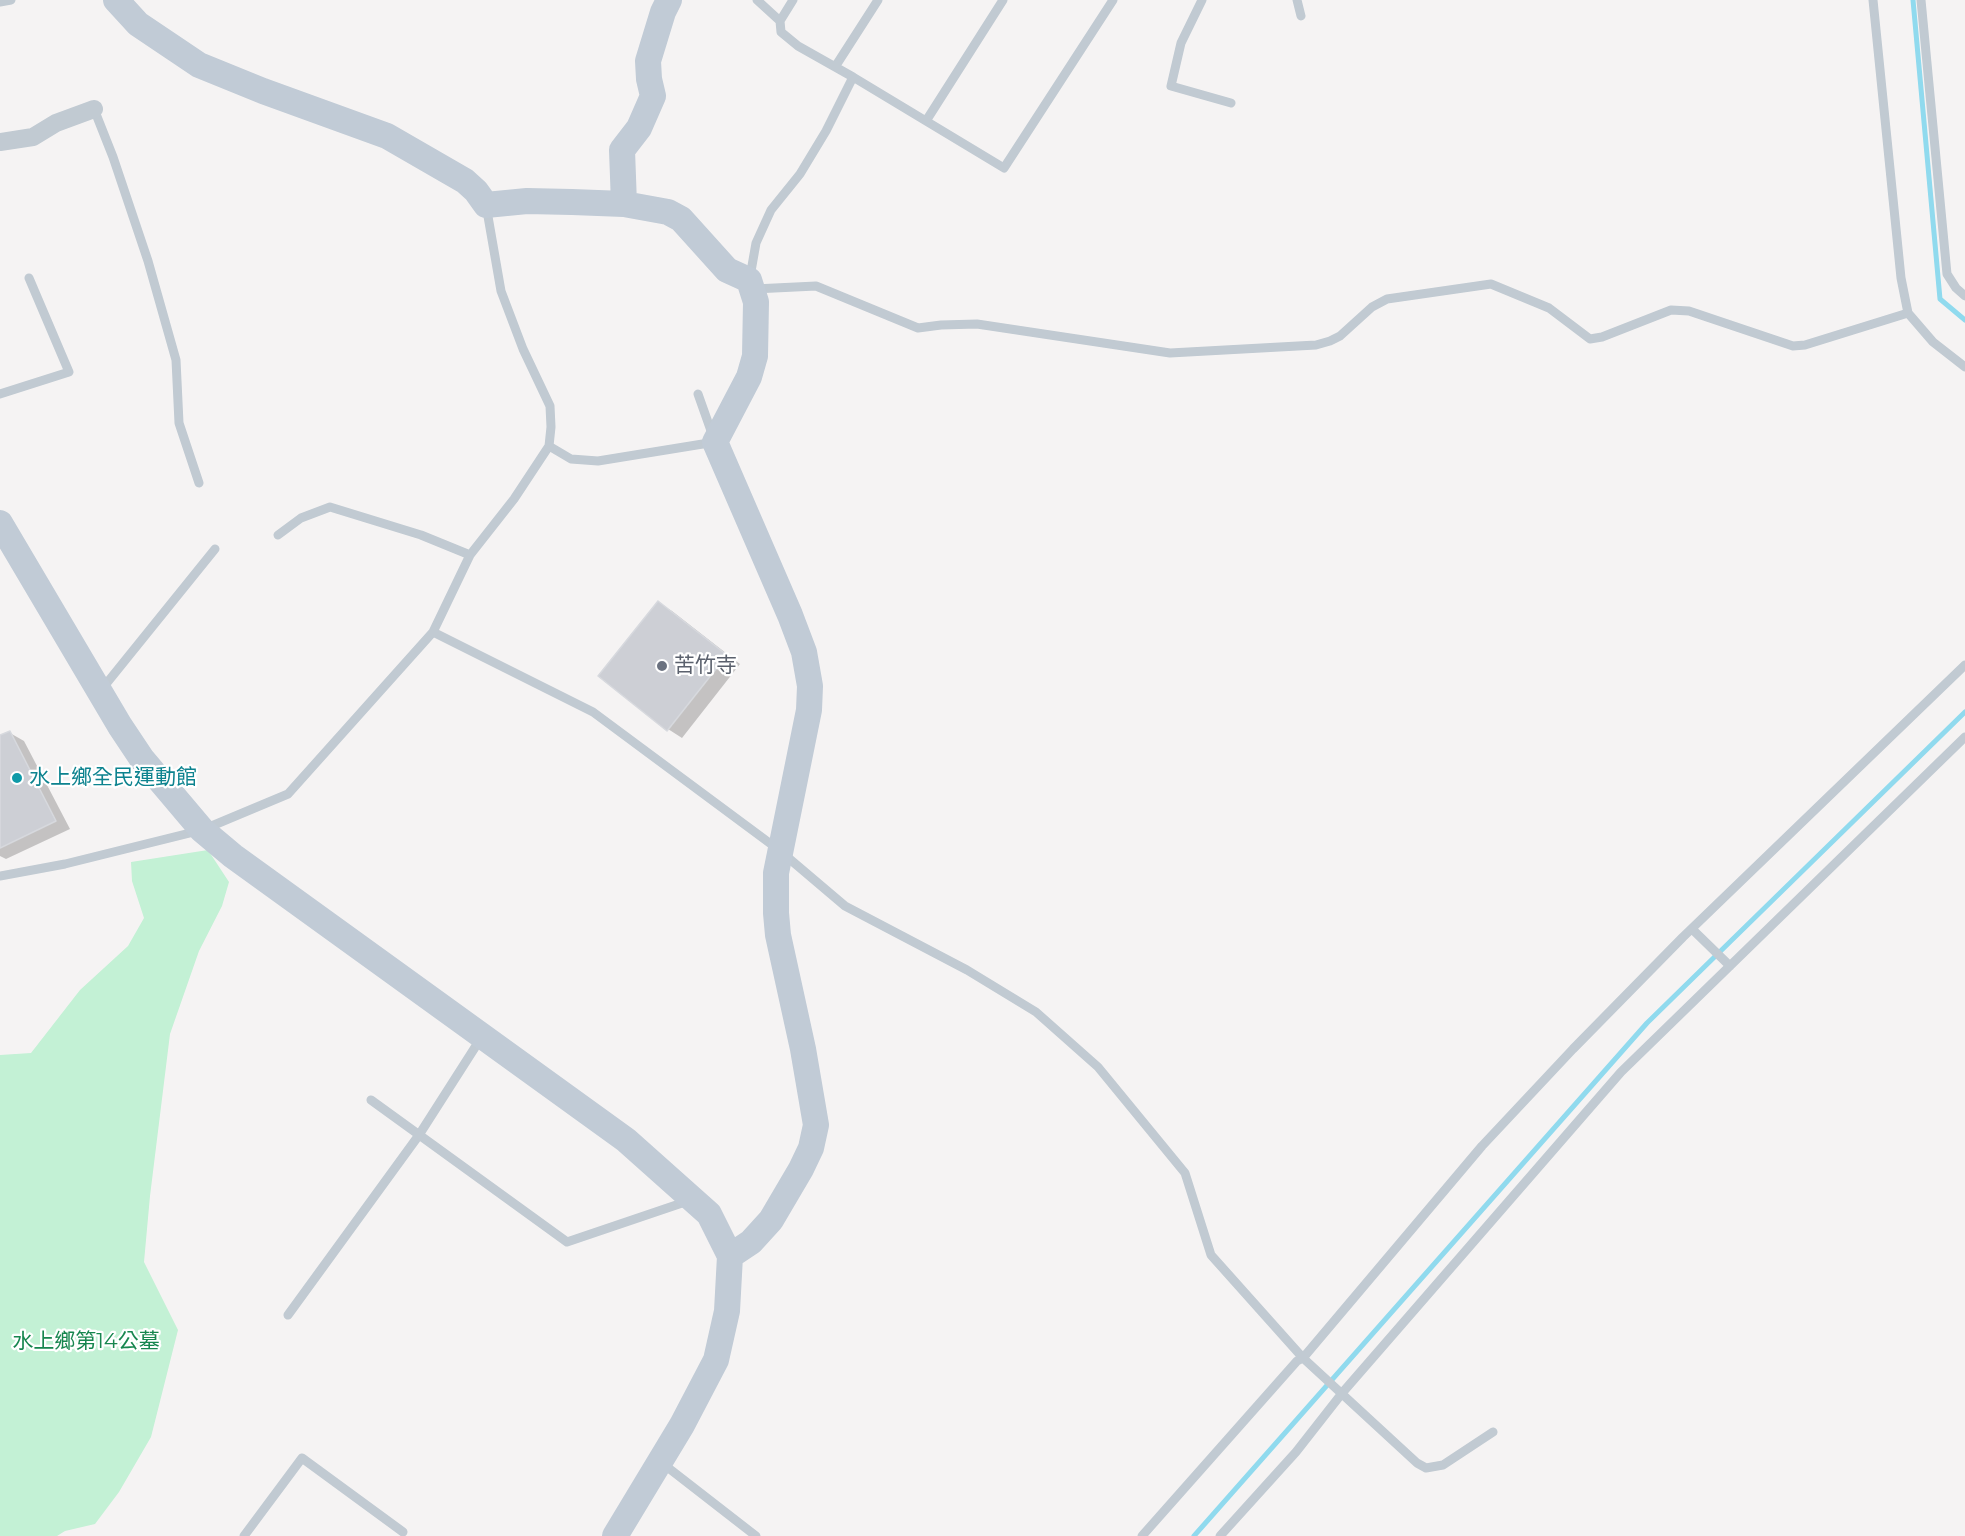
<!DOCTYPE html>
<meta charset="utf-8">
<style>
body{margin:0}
canvas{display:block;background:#f5f3f3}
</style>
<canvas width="1965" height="1536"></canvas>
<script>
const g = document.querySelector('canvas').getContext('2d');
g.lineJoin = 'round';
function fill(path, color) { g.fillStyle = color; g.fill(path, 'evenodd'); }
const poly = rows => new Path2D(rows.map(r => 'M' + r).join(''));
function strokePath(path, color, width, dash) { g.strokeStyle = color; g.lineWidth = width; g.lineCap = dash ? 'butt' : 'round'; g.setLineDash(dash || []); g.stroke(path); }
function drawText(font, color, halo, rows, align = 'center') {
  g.font = font + ' Montserrat,"Noto Sans TC",sans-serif'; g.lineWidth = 4.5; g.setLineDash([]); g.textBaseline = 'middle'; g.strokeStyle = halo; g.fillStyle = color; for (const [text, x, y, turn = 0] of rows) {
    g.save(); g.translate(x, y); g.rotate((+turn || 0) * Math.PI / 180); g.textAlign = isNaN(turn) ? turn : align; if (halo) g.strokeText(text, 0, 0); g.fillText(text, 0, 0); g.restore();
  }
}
fill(poly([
 [208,850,229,882,222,906,199,951,170,1034,150,1196,144,1262,178,1330,151,1437,119,1492,95,1524,65,1531,57,1536,0,1536,0,1055,31,1053,80,990,128,946,144,918,132,881,131,862]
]), '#c3f1d5');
fill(poly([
 [658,603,672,611,740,664,682,738,668,729],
 [10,733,24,741,70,829,6,859,0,856,0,737]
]), '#0003');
strokePath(poly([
 [1913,0,1940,299,1965,320],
 [1194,1536,1647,1023,1965,712]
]), '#90daee', 5);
const building = poly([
 [658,601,727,655,667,731,598,676,658,601],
 [10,731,56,821,0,848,0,735,10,731]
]);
fill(building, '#cdcfd5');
strokePath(building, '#d7d9de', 1.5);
strokePath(poly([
 [1202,0,1181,43,1171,86,1231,103],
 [1297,0,1301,16],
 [1873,0,1901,278,1908,313,1933,342,1965,367],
 [1921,0,1947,274,1956,288,1965,296],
 [0,2,11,0],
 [780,21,793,0],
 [835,67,878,0],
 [853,77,926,121,1003,0],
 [94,109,113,157,148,261,176,360,179,423,199,483],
 [926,121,1004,168,1113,0],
 [750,277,756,243,771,210,800,174,826,131,853,77,798,46,781,32,780,21,757,0],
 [754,289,816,286,918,328,941,325,977,324,1170,353,1316,345,1330,341,1340,336,1372,307,1387,299,1491,284,1549,308,1590,339,1602,337,1671,310,1689,311,1793,346,1805,345,1908,313],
 [0,394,69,372,29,278],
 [549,446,571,459,598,461,715,442,698,394],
 [278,535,301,518,330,507,421,535,470,555,514,499,549,446,551,427,550,406,523,349,501,291,486,205],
 [433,632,593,712,779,850,845,906,967,970,1036,1012,1098,1067,1185,1173,1211,1255,1303,1358,1417,1463,1426,1468,1443,1465,1493,1432],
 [102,689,215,549],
 [0,876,65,864,202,830,288,794,433,632,470,555],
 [1692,929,1730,966],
 [371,1100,567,1242,688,1201],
 [288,1315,419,1135,481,1038],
 [662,1463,756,1536],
 [244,1536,302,1458,403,1532],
 [1142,1536,1297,1361,1303,1358,1482,1146,1573,1049,1683,937,1965,665],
 [1220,1536,1296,1452,1343,1392,1621,1072,1965,737]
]), '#c1cad2', 9);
strokePath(poly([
 [0,142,33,137,56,123,94,109]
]), '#c1cad2', 18);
strokePath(poly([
 [116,0,138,24,199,65,263,91,387,136,465,181,476,191,486,205,527,201,572,202,624,204,668,212,681,219,727,270,749,280,756,302,755,356,749,377,715,442,790,615,804,652,810,686,809,710,776,873,776,913,778,935,803,1049,816,1125,811,1148,801,1169,771,1220,751,1242,730,1256],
 [624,204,622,150,639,128,653,96,649,79,648,61,663,12,669,0],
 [0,523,120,726,142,759,202,830,233,856,626,1140,709,1214,730,1256,727,1311,716,1360,682,1425,615,1536]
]), '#c1cbd6', 26);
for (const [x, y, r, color] of [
 [662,666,6,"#6b7280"],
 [17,778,6,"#0f9aa8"]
]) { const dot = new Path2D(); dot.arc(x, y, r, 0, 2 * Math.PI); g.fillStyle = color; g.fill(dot); strokePath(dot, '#fff', 2); }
drawText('21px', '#5b616d', '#fff', [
 ["苦竹寺",674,666]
], 'left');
drawText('21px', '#0d838f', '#fff', [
 ["水上鄉全民運動館",29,778]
], 'left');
drawText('21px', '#17864f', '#fff', [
 ["水上鄉第14公墓",86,1342]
]);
</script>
